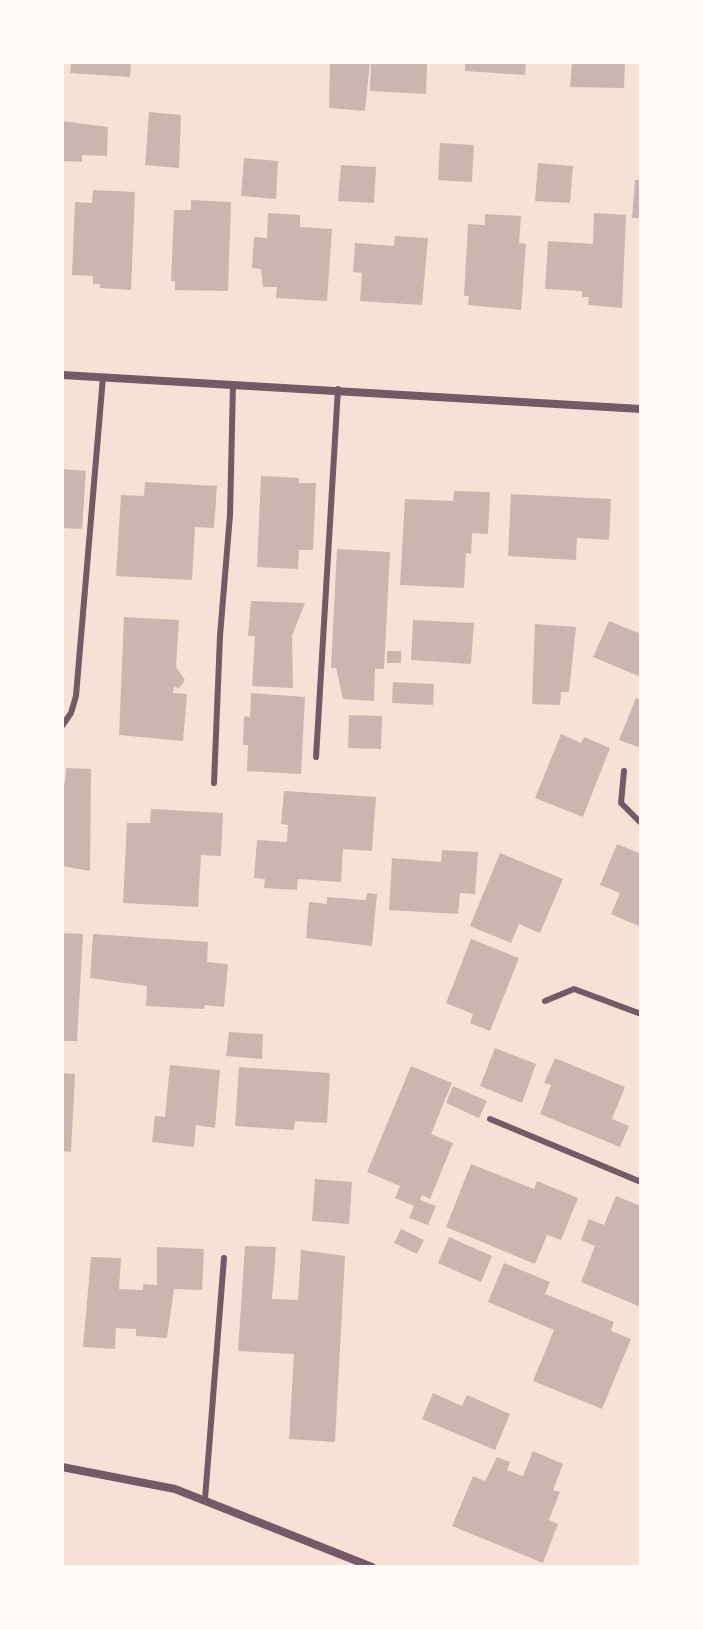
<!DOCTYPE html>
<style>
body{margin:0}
#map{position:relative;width:703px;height:1629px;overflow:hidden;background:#f7e1d7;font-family:"Nunito Sans",sans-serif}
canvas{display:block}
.frame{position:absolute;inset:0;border:64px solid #fffaf5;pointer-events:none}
</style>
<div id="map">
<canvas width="703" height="1629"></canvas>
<div class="frame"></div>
</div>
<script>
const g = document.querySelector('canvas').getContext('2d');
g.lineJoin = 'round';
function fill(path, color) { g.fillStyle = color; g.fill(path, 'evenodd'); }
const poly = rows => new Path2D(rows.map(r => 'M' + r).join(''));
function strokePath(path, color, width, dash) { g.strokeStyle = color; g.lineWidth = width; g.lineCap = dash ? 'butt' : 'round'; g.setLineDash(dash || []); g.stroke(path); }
fill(poly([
 [71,62,131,62,130,77,70,73],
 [330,62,370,62,365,111,329,108],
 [371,62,427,62,426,94,370,91],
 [465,62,526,62,525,75,465,71],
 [572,62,625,62,624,88,570,87],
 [149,112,181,115,179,168,145,165],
 [62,121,108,127,107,156,82,155,82,162,62,161],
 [440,143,474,145,472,182,438,180],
 [244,158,278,161,276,199,241,196],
 [538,163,573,166,570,203,535,201],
 [341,165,376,167,374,203,338,201],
 [635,180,641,180,641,218,632,218],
 [93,190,135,192,131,290,100,288,100,284,93,284,93,276,72,275,75,202,92,203],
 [191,200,231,202,228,291,175,290,175,281,171,281,174,210,191,210],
 [268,213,300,215,300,227,332,229,327,301,276,298,277,287,263,287,261,269,252,268,254,237,267,238],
 [594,213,626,215,622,308,588,305,589,297,582,297,582,291,545,289,548,241,593,244],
 [485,214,521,216,519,243,526,244,521,310,468,305,469,296,464,296,468,224,485,225],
 [395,236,428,238,422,305,360,301,362,273,353,272,355,243,394,246],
 [62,469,86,471,82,529,62,528],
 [261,476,299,478,299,483,316,483,313,550,299,550,298,569,257,567],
 [145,482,217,486,214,528,195,527,192,580,116,576,121,495,144,496],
 [454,491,490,492,488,534,472,533,471,554,466,553,464,588,400,585,405,499,453,501],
 [511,494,611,499,609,540,577,538,576,560,508,556],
 [337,549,390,552,384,669,375,669,374,701,343,699,336,668,331,668],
 [251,601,305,603,292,636,293,688,252,686,255,636,248,636],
 [124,617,179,620,176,667,185,680,179,688,174,687,173,693,187,694,183,741,119,735],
 [413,620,474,623,471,664,411,660],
 [609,621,641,634,641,677,593,657],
 [535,624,576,627,569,692,561,692,560,705,532,704],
 [387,651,401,651,401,663,387,663],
 [393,682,434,684,433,705,392,703],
 [251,693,305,697,301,774,247,771,248,745,243,745,244,716,250,717],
 [636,698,641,700,641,748,619,740],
 [349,715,382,716,381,749,348,748],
 [561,734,581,743,584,737,610,748,583,817,535,798],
 [66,768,91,769,90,871,62,866,62,783,65,783],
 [284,791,376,797,372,851,343,849,341,882,298,879,297,890,264,888,265,879,254,878,257,840,287,842,288,825,281,824],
 [151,809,223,813,221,856,201,855,198,907,123,903,127,823,150,823],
 [617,844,641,854,641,927,611,914,620,893,600,885],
 [442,850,478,852,475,894,460,893,458,914,389,910,392,858,441,862],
 [500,853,563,879,540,933,519,924,511,943,470,926],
 [367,893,377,894,372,946,306,938,309,902,327,904,327,897,366,900],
 [62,933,83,934,77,1041,62,1041],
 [93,934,208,942,207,962,228,964,224,1007,205,1005,204,1009,146,1006,147,986,90,978],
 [471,939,519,958,490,1031,470,1023,473,1014,446,1003],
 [229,1032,263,1034,262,1059,226,1056],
 [495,1048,536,1064,522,1103,480,1086],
 [555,1058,625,1087,612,1119,629,1126,620,1147,540,1114,551,1085,544,1083],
 [170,1065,220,1070,215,1128,196,1125,194,1147,152,1142,155,1116,165,1117],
 [411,1066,452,1083,431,1134,453,1143,430,1199,422,1195,420,1200,436,1206,428,1225,409,1218,414,1206,395,1198,400,1186,367,1172],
 [239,1067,330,1073,327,1123,295,1121,294,1130,235,1126],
 [62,1073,75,1074,71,1152,62,1151],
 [453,1086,487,1101,479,1118,446,1103],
 [471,1164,534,1189,537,1181,578,1198,561,1240,547,1235,535,1264,446,1227],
 [315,1179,352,1182,349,1224,312,1221],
 [616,1196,641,1206,641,1307,581,1282,595,1246,581,1240,589,1219,604,1225],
 [401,1229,424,1240,417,1254,394,1243],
 [449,1237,492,1256,481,1282,438,1263],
 [245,1246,276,1247,272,1299,298,1300,301,1250,345,1256,335,1442,289,1439,294,1354,238,1351],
 [157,1247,204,1249,202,1290,174,1289,167,1338,136,1336,136,1329,116,1328,115,1349,83,1347,91,1257,121,1258,119,1289,143,1290,143,1284,157,1285],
 [504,1263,550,1282,545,1294,614,1322,611,1331,631,1339,602,1409,533,1381,554,1330,488,1302],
 [433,1393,462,1406,467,1395,510,1414,495,1450,422,1419],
 [533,1451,563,1464,553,1490,560,1492,549,1520,558,1524,543,1563,452,1526,473,1476,485,1481,497,1457,510,1462,507,1470,523,1476]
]), '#ccb4b1');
strokePath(poly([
 [62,726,71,713,76,696,103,377],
 [316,757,338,389],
 [624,771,621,803,641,823],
 [214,783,220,636,230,515,233,384],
 [545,1001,574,989,641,1014],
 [490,1119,641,1182],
 [205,1499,224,1258]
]), '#755966', 6);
strokePath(poly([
 [62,375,641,409],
 [62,1467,175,1489,372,1567]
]), '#755966', 8);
</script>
